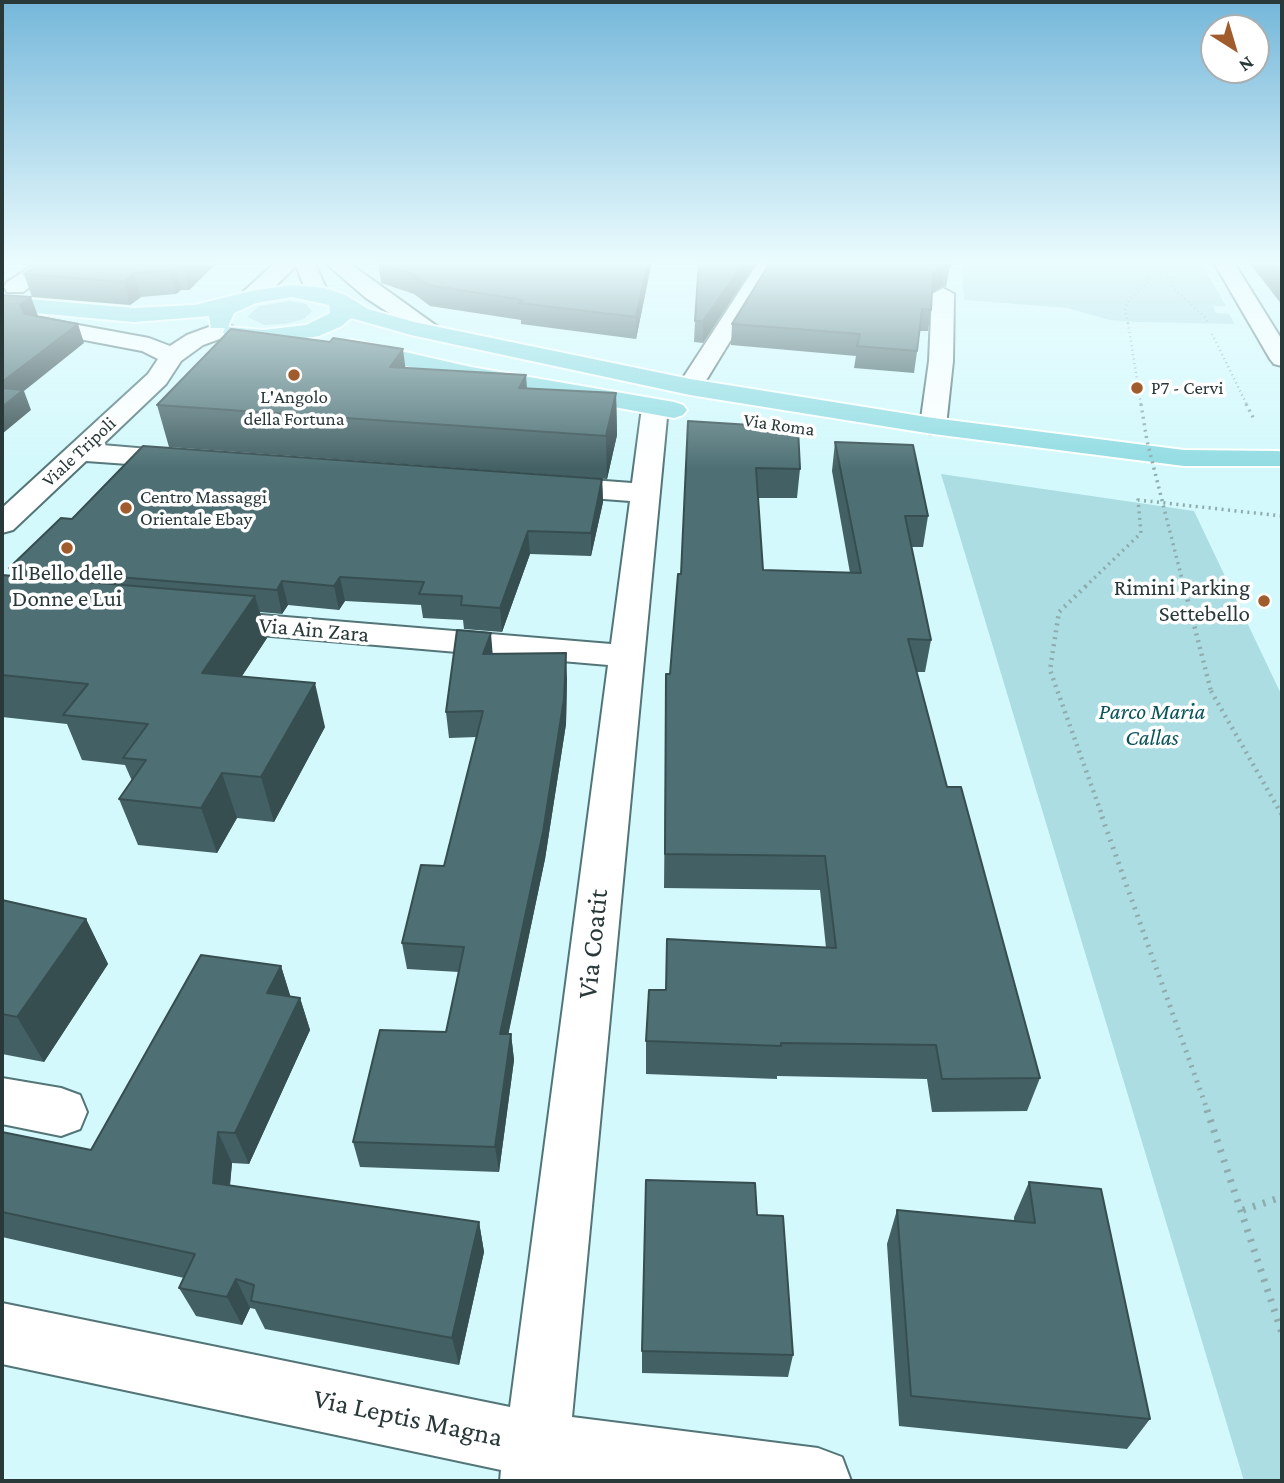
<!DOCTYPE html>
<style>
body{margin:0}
#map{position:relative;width:1284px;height:1483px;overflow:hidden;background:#d3f9fc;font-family:"Crimson Pro",serif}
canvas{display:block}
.frame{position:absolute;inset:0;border:4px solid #293839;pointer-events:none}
.north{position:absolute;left:1200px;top:14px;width:70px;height:70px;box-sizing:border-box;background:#fff;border:2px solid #a9afb0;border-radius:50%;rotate:143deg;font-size:19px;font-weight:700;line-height:28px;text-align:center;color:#293839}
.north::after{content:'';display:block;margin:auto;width:24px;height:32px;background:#a05c2c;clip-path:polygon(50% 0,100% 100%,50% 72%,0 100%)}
</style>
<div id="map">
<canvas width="1284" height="1483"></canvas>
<div class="frame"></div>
<div class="north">N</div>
</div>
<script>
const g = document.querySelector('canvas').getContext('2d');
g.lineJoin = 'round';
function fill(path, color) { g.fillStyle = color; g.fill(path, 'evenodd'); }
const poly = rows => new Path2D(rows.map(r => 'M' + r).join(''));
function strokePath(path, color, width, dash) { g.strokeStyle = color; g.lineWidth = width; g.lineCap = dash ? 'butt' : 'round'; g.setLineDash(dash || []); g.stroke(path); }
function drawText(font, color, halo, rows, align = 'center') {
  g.font = font + ' "Crimson Pro",serif'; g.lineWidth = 7; g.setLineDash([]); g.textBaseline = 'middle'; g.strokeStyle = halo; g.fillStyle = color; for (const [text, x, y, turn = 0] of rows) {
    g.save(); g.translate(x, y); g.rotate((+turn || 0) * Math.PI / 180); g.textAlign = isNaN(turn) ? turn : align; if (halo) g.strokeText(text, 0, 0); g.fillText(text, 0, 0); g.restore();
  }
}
fill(poly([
 [961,261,1200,261,1226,306,1213,306,1216,313,1229,314,1235,324,1136,322,1110,320,1067,308,964,300],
 [290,301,306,304,312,311,304,319,285,324,264,325,247,317,259,306],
 [941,474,1194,511,1282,696,1282,1481,1244,1481]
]), '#acdde2');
const minor = poly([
 [40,261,64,261,23,292,7,292,4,287,7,282,40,261],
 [277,261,314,261,328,293,325,298,309,298,296,266,259,302,243,302,240,297,243,292,277,261],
 [323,261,346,261,445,332,434,339,426,337,366,298,323,261],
 [759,261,779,261,699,392,681,392,677,387,759,261],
 [1213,261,1233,261,1282,340,1282,366,1274,364,1270,359,1213,261],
 [943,288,954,294,953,361,946,426,942,432,933,434,924,432,920,426,929,361,932,294,943,288],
 [40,318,149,338,170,346,187,335,217,324,225,322,236,329,233,334,203,345,181,361,166,384,102,445,184,452,194,454,198,460,194,466,184,468,86,461,13,530,2,533,2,508,148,374,158,359,142,351,32,330,29,325,32,320,40,318],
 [655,399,664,402,668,407,572,1417,818,1448,842,1457,851,1481,500,1481,501,1470,2,1364,2,1303,510,1407,608,665,213,631,201,628,196,621,201,614,213,611,611,644,630,501,551,495,541,492,537,486,541,480,551,477,632,483,642,407,646,402,655,399],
 [2,1078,61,1088,80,1095,87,1112,80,1129,61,1136,2,1124,2,1078]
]);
const major = poly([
 [292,285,325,288,345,295,368,309,414,322,690,379,933,418,1184,450,1278,451,1282,452,1282,466,1184,466,933,434,690,395,411,335,351,318,342,326,319,336,263,344,226,337,223,332,225,328,211,328,209,316,134,322,2,310,2,297,134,308,195,305,251,291,292,285],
 [292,297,329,305,330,313,306,325,263,330,228,327,234,313,256,303,292,297],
 [352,340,471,367,674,402,683,405,687,410,683,415,674,418,471,381,344,352,340,347,344,342,352,340]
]);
strokePath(minor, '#537578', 4);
strokePath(major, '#fff', 4);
strokePath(poly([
 [1154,261,1169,275,1174,289,1206,318,1208,324],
 [1128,323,1125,310,1129,299,1149,282,1146,269,1139,261],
 [1212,334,1247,405]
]), '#8eabad', 2.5, [1, 3.5]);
strokePath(poly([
 [1246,404,1255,421],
 [1085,587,1141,533,1138,500,1282,516]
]), '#8eabad', 3.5, [2, 4.5]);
strokePath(poly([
 [1086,586,1059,612,1050,670,1103,818],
 [1211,691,1282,815]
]), '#8eabad', 4.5, [2, 5]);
strokePath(poly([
 [1102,817,1208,1112]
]), '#8eabad', 5, [2, 6]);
strokePath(poly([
 [1207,1110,1282,1333],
 [1243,1210,1282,1197]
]), '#8eabad', 7, [2.5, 8]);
fill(minor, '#fff');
fill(major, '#91dce2');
strokePath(poly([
 [1128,323,1141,405]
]), '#8eabad', 2.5, [1, 3.5]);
strokePath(poly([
 [1141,404,1147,441,1184,587]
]), '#8eabad', 3.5, [2, 4.5]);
strokePath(poly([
 [1184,586,1211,691]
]), '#8eabad', 4.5, [2, 5]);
fill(poly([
 [43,261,219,261,189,290,181,290,176,294,141,297,130,305,32,297,24,274],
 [378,261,652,261,636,339,521,324,521,320,430,306,414,294,381,283],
 [757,261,703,343,694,342,695,321],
 [951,261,946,287,942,286,932,292,931,310,928,331,920,331,914,373,854,368,856,356,731,345,732,324],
 [1248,261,1282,261,1282,305],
 [405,368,527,388,616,393,617,435,607,479,169,447,157,405],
 [688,421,800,469,797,498,758,498,763,570,850,573,832,471,835,442,928,516,923,547,911,547,931,640,925,672,917,672,947,787,1040,1078,1027,1111,932,1112,927,1079,777,1076,777,1079,646,1074,646,1041,666,990,826,948,820,890,664,888,666,674,670,674,681,574],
 [602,479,603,502,591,556,530,554,502,632,464,629,463,620,423,618,421,605,345,601,339,610,288,605,282,614,260,612,267,638,242,676,325,727,274,822,237,818,217,853,138,845,119,799,132,781,125,765,82,760,67,724,2,717,2,575,12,576,9,568,72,519],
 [493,653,567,678,566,724,545,859,508,1034,511,1034,514,1060,499,1172,360,1167,353,1142,446,1032,459,972,407,969,402,943,444,866,477,737,449,738,446,712],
 [2,900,86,919,108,964,44,1062,2,1054],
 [281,966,290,996,300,998,310,1030,249,1164,232,1163,230,1186,479,1222,484,1252,459,1365,265,1329,255,1309,250,1308,242,1325,196,1316,179,1288,184,1278,2,1237,2,1132,91,1150],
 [1029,1182,1150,1419,1127,1449,899,1426,887,1244,897,1210,1014,1221,1014,1217],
 [757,1215,793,1355,788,1377,642,1373,642,1351]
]), '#436064');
fill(poly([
 [189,261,219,261,189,290,183,267],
 [648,261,652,261,636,339,636,317],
 [745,261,757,261,703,343,703,321],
 [945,265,942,286,929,294,933,273],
 [175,267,181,290,176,294,170,271],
 [134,273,141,297,130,305,124,282],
 [31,297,38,316,27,324,20,305],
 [78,324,84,343,24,391,31,410,2,434,2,382],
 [403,349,408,388,390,367],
 [526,375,529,416,519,388],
 [616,393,617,435,607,479,606,436],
 [602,479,603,502,591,556,591,533],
 [528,531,530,554,502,632,500,608],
 [340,577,345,601,339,610,334,586],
 [282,581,288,605,282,614,277,590],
 [255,596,267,638,215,717,202,673],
 [491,633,493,658,483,654],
 [566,653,567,678,566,724,545,859,503,1060,500,1034],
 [315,683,325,727,274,822,261,777],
 [222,773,237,818,217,853,201,808],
 [86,919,108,964,44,1062,17,1017],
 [281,966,291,998,267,993],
 [300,998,310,1030,249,1164,235,1133],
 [511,1034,514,1060,499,1172,495,1147],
 [218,1132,232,1163,227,1213,213,1183],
 [479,1222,484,1252,459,1365,452,1338],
 [236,1279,250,1308,242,1325,227,1297]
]), '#374e51');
const building = poly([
 [43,261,189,261,183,267,175,267,170,271,134,273,124,282,24,274,43,261],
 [378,261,648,261,636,317,519,303,523,300,428,285,412,274,378,263,378,261],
 [699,261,745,261,703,321,695,321,699,261],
 [771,261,951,261,950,267,945,265,933,273,931,310,922,309,917,351,857,346,860,334,732,324,771,261],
 [1269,261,1282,261,1282,277,1269,261],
 [2,295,31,297,20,305,25,314,78,324,2,382,2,295],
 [231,329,330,342,333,338,403,349,390,367,526,375,519,388,616,393,606,436,157,405,231,329],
 [2,388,23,390,2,407,2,388],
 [688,421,798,428,800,469,756,468,763,570,861,573,835,442,913,445,928,516,905,516,931,640,908,639,947,787,961,787,1040,1078,942,1079,936,1045,781,1043,781,1046,646,1041,649,990,666,990,667,939,836,948,825,856,665,854,666,674,670,674,678,574,681,574,688,421],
 [143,446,602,479,591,533,528,531,500,608,461,605,462,596,419,594,424,582,340,577,334,586,282,581,277,590,9,568,61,518,72,519,143,446],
 [2,575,255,596,202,673,315,683,261,777,222,773,201,808,119,799,146,760,123,758,148,724,63,715,88,684,2,675,2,575],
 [457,630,491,633,483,654,566,653,564,699,543,832,500,1034,511,1034,495,1147,353,1142,380,1030,446,1032,464,947,402,943,421,865,444,866,483,711,446,712,457,630],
 [2,900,86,919,17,1017,2,1014,2,900],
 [201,955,281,966,267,993,300,998,235,1133,218,1132,213,1183,479,1222,452,1338,251,1301,254,1285,236,1279,227,1297,179,1288,195,1254,2,1212,2,1132,91,1150,201,955],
 [646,1180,755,1183,757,1215,783,1216,793,1355,642,1351,646,1180],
 [1029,1182,1101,1189,1150,1419,911,1396,897,1210,1035,1223,1029,1182]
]);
fill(building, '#4e7074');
strokePath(building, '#374e51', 2);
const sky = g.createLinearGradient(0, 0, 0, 469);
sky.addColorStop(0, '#75b7da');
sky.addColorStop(0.56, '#ebfcfe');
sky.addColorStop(1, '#ebfcfe00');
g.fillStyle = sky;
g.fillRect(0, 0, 1284, 469);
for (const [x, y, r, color] of [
 [294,375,7,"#a05c2c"],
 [1137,388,7,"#a05c2c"],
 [126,508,7,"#a05c2c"],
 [67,548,7,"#a05c2c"],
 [1264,601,7,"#a05c2c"]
]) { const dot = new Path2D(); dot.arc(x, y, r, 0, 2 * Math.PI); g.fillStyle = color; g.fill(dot); strokePath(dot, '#fff', 2.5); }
drawText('19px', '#293839', '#fff', [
 ["P7 - Cervi",1151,388],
 ["L'Angolo",294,397,"center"],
 ["della Fortuna",294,419,"center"],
 ["Centro Massaggi",140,497],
 ["Orientale Ebay",140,519]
], 'left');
drawText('19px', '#293839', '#fff', [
 ["Via Roma",779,425,8],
 ["Viale Tripoli",79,452,-43]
]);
drawText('23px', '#293839', '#fff', [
 ["Il Bello delle",67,573],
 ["Donne e Lui",67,599],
 ["Rimini Parking",1250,588,"right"],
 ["Settebello",1250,614,"right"]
]);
drawText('23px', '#293839', '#fff', [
 ["Via Ain Zara",314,630,5]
]);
drawText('italic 23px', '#09545a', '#fff', [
 ["Parco Maria",1152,712],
 ["Callas",1152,738]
]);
drawText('28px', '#293839', '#fff', [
 ["Via Coatit",593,944,-84],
 ["Via Leptis Magna",408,1418,12]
]);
</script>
